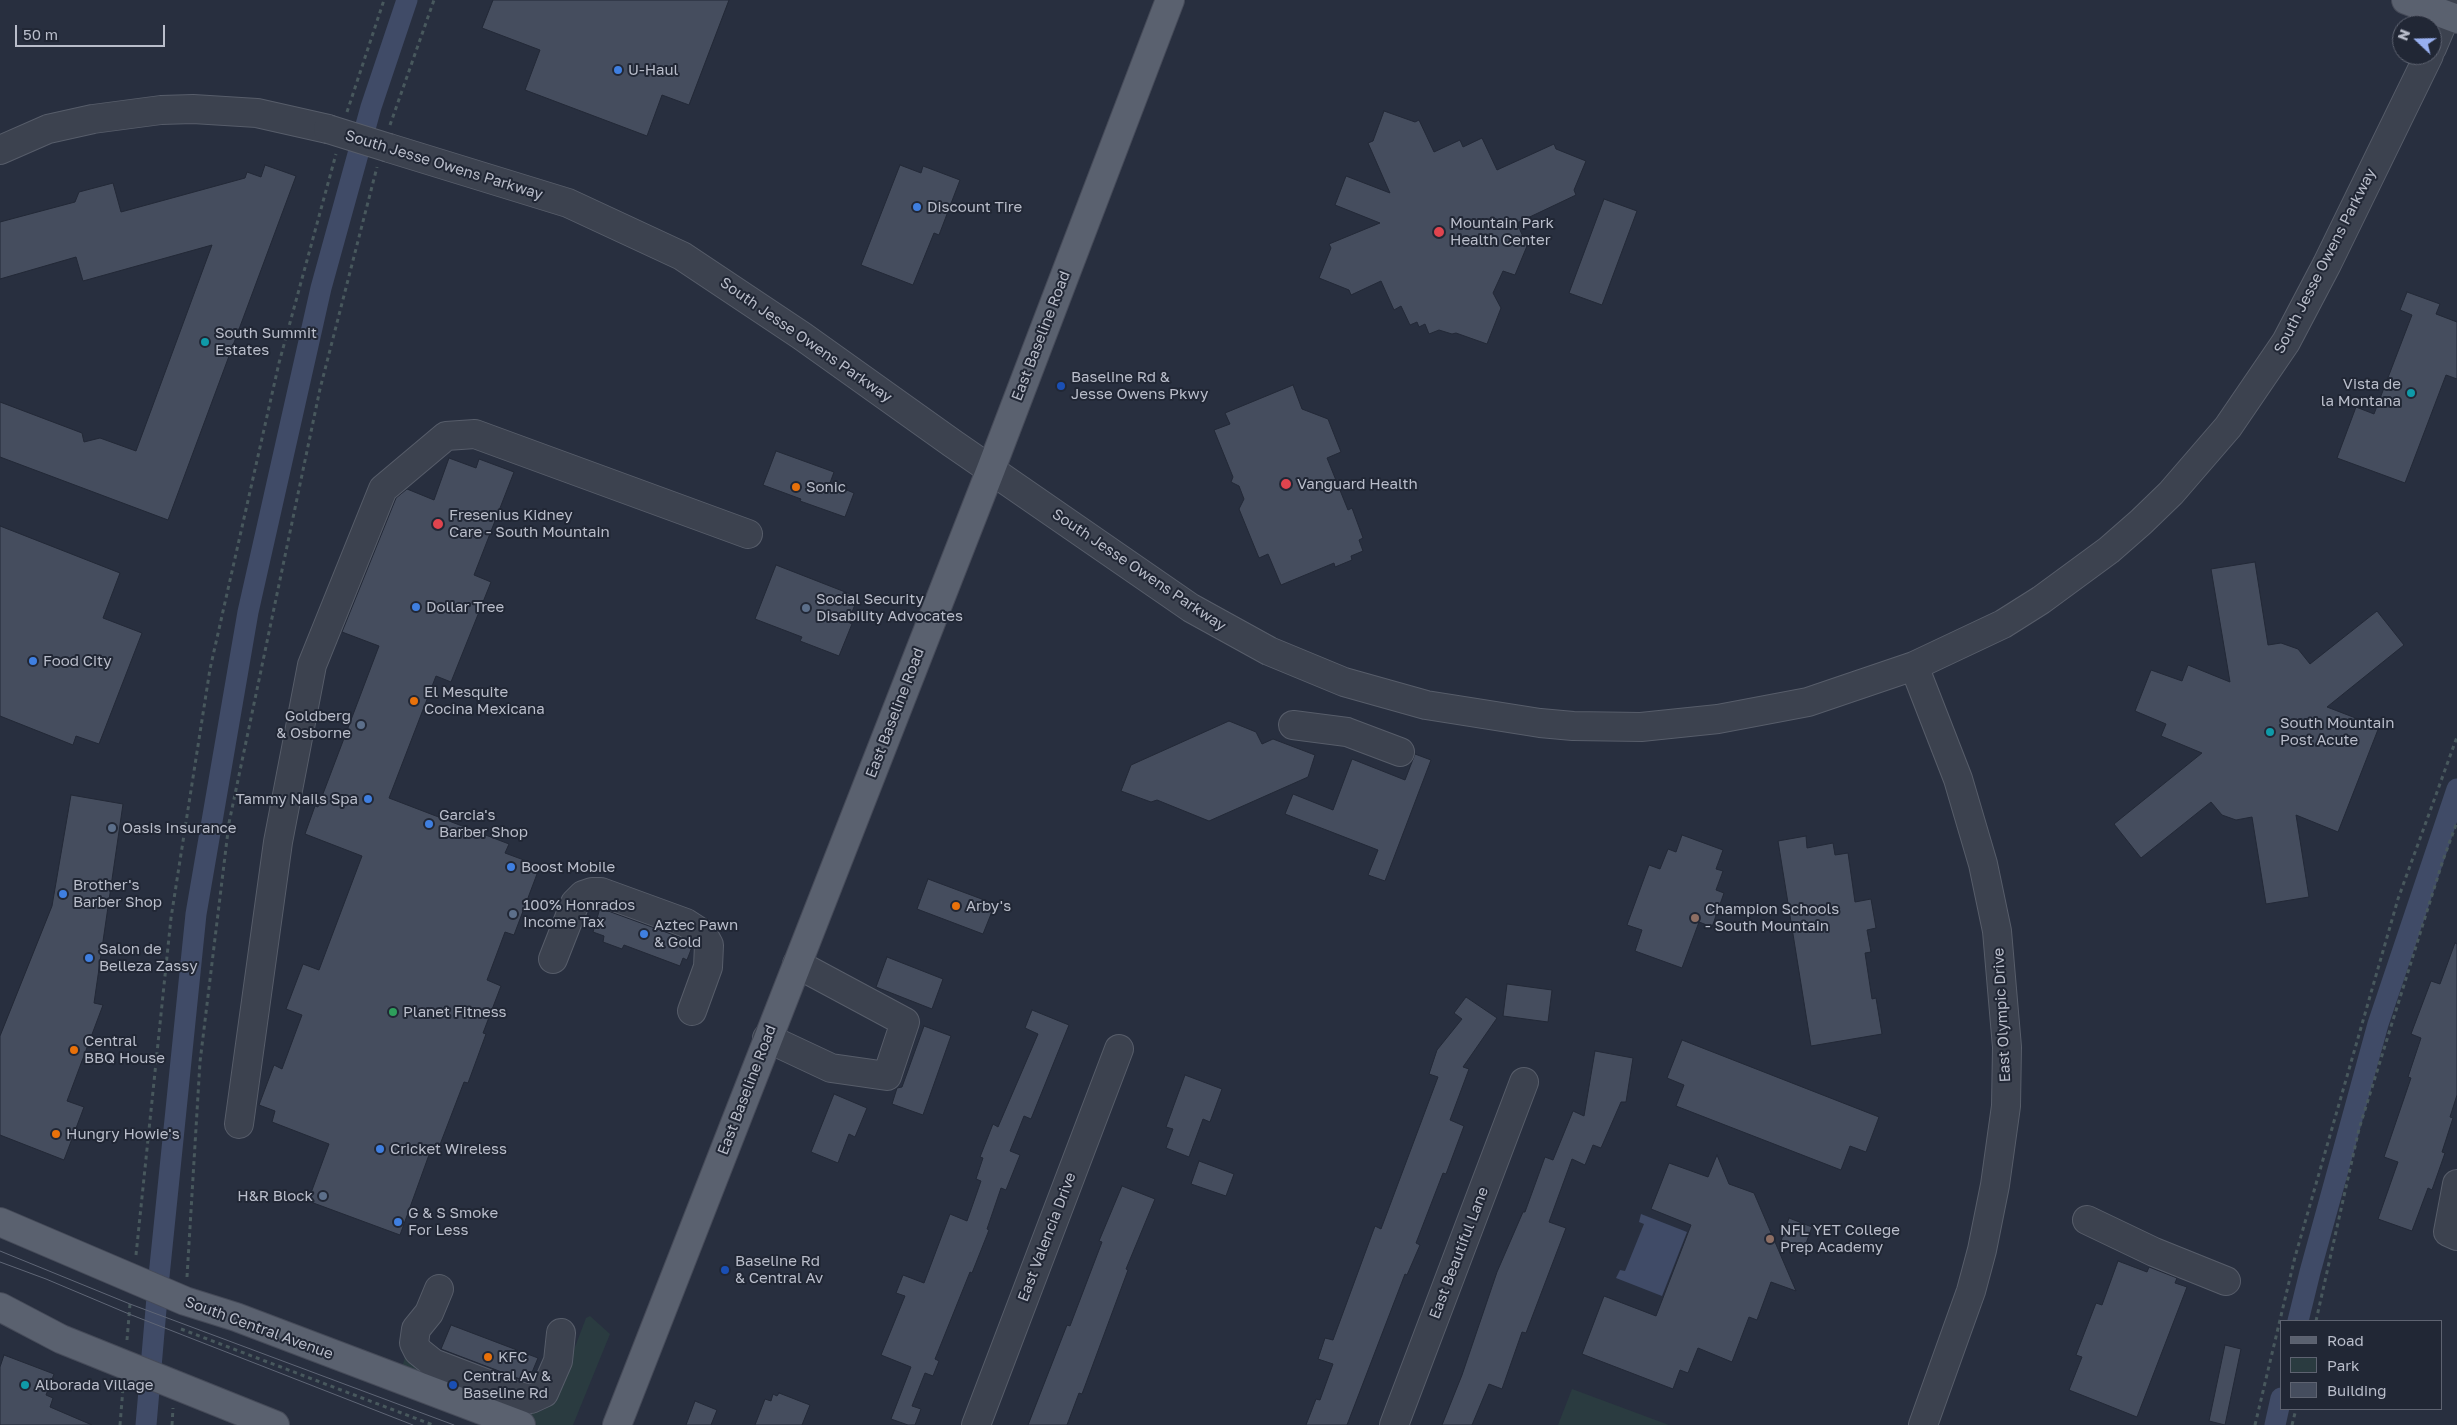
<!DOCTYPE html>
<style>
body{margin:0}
#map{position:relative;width:2457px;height:1425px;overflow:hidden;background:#282f3f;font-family:"Golos Text",sans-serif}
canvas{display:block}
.legend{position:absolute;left:2280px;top:1320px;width:162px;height:90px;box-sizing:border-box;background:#212735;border:1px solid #5e6371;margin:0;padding:6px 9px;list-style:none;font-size:15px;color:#b9bdca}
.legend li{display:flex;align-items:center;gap:10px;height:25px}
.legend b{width:25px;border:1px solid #5e6371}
.north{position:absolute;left:2392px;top:15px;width:50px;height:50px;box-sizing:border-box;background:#212735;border:1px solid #5e6371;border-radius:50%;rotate:291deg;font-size:14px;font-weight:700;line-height:20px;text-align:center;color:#b9bdca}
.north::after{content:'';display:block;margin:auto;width:18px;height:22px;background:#98b0f0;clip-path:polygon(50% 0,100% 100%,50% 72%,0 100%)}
.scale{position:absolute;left:15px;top:25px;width:150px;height:22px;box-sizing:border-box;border:2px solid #b9bdca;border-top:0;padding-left:6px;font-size:15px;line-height:18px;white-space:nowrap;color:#b9bdca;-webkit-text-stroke:4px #212735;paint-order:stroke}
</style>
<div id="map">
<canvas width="2457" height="1425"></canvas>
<ul class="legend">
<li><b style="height:6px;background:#5a616f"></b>Road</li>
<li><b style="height:14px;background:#2a3b40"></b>Park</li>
<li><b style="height:14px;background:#454d5e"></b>Building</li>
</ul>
<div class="north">N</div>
<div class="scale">50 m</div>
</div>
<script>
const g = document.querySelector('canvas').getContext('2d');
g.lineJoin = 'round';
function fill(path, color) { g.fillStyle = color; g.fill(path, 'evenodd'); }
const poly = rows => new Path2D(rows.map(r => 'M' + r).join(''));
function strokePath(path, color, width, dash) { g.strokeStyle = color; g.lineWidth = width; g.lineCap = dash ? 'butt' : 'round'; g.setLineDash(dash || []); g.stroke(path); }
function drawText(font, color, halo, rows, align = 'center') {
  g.font = font + ' "Golos Text",sans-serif'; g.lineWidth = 4; g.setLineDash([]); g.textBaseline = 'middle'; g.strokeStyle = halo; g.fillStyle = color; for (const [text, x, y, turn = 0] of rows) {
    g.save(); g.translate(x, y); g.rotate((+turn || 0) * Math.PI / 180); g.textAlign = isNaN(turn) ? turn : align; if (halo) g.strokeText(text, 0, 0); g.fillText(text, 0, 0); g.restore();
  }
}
fill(poly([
 [590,1316,610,1334,573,1425,518,1425,399,1377,407,1351,527,1411,536,1412,543,1410,550,1406,556,1397,586,1318],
 [1572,1389,1669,1425,1558,1425]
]), '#2a3b40');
fill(poly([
 [1641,1214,1687,1232,1662,1296,1616,1278,1620,1270,1625,1271,1644,1224,1639,1222]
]), '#404b67');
strokePath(poly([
 [2298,1321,2310,1272,2378,1024,2457,789],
 [146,1425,158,1286,196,914,248,612,321,288,371,107,407,0],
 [2275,1425,2281,1398]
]), '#404b67', 21);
const building = poly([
 [493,0,729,0,689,105,662,95,647,136,525,90,540,50,482,28,493,0],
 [1384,111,1415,122,1419,120,1434,152,1460,140,1463,147,1482,138,1497,170,1554,144,1556,149,1586,161,1574,190,1576,195,1517,223,1527,246,1515,275,1503,271,1493,293,1501,308,1487,344,1456,333,1452,334,1439,330,1429,334,1425,324,1419,327,1417,322,1410,325,1401,306,1394,310,1381,281,1351,295,1349,290,1319,278,1331,248,1329,244,1380,223,1335,205,1346,176,1390,193,1368,143,1373,141,1384,111],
 [265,165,296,176,168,520,0,457,0,402,82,433,84,442,100,438,136,451,212,245,83,281,76,257,0,279,0,222,75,202,79,192,113,183,121,212,245,178,247,172,261,177,265,165],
 [900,165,921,173,923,166,960,180,939,235,934,233,913,285,861,265,900,165],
 [1604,199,1637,211,1602,305,1569,293,1604,199],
 [2407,292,2440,304,2436,314,2457,322,2457,379,2446,375,2405,483,2337,458,2356,407,2374,414,2412,315,2400,310,2407,292],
 [1293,385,1302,409,1328,419,1341,452,1327,458,1348,510,1352,508,1363,538,1359,540,1363,551,1351,556,1352,560,1335,567,1334,563,1281,585,1268,554,1259,558,1239,509,1244,499,1239,486,1231,482,1233,477,1214,430,1230,424,1225,413,1293,385],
 [776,451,834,472,830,483,854,493,845,517,800,501,801,499,763,485,776,451],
 [449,458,476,468,479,459,514,472,474,575,491,582,451,682,436,676,389,798,509,844,505,853,540,866,514,935,505,932,487,980,501,986,483,1033,486,1034,468,1083,464,1082,436,1155,430,1152,400,1235,308,1201,329,1144,272,1122,275,1111,259,1105,274,1065,282,1069,302,1015,286,1009,303,964,319,970,362,856,305,834,315,806,318,807,379,646,342,632,396,498,407,489,434,500,449,458],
 [0,526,120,573,103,618,142,633,99,744,76,736,73,745,0,716,0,526],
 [2255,562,2268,645,2281,643,2298,649,2310,664,2377,611,2404,645,2327,707,2379,727,2338,832,2296,815,2309,897,2266,904,2252,817,2236,820,2222,815,2211,802,2141,858,2114,824,2202,753,2161,736,2166,724,2135,711,2151,670,2182,681,2188,665,2230,682,2211,569,2255,562],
 [776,565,858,597,848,622,852,624,839,656,800,641,802,637,755,619,776,565],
 [1229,721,1256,732,1262,744,1273,739,1315,755,1308,777,1209,821,1157,800,1151,802,1121,791,1131,765,1229,721],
 [1415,754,1431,760,1385,881,1368,875,1378,850,1285,814,1293,794,1333,810,1352,759,1405,780,1415,754],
 [71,795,123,804,94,1003,103,1005,67,1101,84,1107,64,1160,0,1135,0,1036,52,906,71,795],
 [1682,835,1723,850,1716,869,1723,871,1716,890,1724,893,1712,927,1699,922,1682,968,1635,951,1642,930,1627,925,1649,865,1660,869,1668,849,1676,852,1682,835],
 [1806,836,1807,848,1833,843,1835,855,1848,853,1855,902,1871,899,1876,928,1867,930,1871,952,1865,953,1872,999,1876,998,1882,1034,1811,1046,1778,841,1806,836],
 [928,879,995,904,983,934,917,909,928,879],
 [600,908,679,937,692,947,687,960,683,958,680,966,624,945,622,949,603,942,604,936,593,932,600,908],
 [2455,943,2457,944,2457,1095,2450,1117,2453,1118,2442,1152,2445,1153,2432,1190,2428,1188,2412,1231,2378,1219,2398,1162,2384,1157,2411,1078,2408,1077,2421,1038,2411,1034,2431,981,2440,984,2455,943],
 [887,957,943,979,932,1009,876,987,887,957],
 [1507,984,1552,990,1548,1022,1503,1016,1507,984],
 [1466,997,1497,1018,1463,1067,1469,1069,1450,1120,1464,1126,1446,1174,1443,1173,1416,1243,1420,1245,1407,1275,1405,1274,1347,1425,1306,1425,1316,1399,1320,1400,1333,1364,1318,1359,1325,1338,1333,1340,1375,1226,1381,1229,1438,1077,1429,1074,1437,1050,1462,1019,1454,1013,1466,997],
 [1032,1010,1069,1025,1031,1119,1024,1116,1010,1151,1020,1155,1006,1190,1001,1188,987,1229,989,1230,972,1273,970,1272,935,1359,939,1361,933,1376,925,1373,912,1406,921,1409,915,1425,908,1425,891,1419,911,1367,881,1355,905,1296,896,1293,903,1275,924,1283,950,1214,967,1221,981,1181,976,1179,983,1158,980,1157,993,1124,998,1127,1038,1034,1025,1028,1032,1010],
 [924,1026,951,1036,923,1115,892,1104,897,1088,902,1087,924,1026],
 [1682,1040,1879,1117,1866,1152,1850,1146,1841,1170,1676,1106,1684,1085,1667,1078,1682,1040],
 [1595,1051,1633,1058,1626,1102,1621,1102,1601,1148,1593,1145,1585,1165,1572,1159,1549,1222,1566,1228,1526,1333,1522,1332,1502,1389,1489,1384,1472,1425,1442,1425,1462,1375,1497,1272,1523,1212,1525,1212,1545,1157,1553,1160,1573,1111,1584,1116,1595,1051],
 [1185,1075,1222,1089,1210,1122,1203,1119,1189,1157,1166,1148,1173,1129,1166,1127,1185,1075],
 [834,1094,867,1108,855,1137,849,1134,838,1163,811,1152,834,1094],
 [1717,1155,1729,1184,1754,1193,1796,1291,1771,1282,1757,1320,1749,1317,1732,1362,1698,1348,1688,1373,1680,1370,1673,1389,1582,1354,1604,1296,1656,1316,1691,1225,1651,1209,1669,1163,1708,1177,1717,1155],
 [1199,1161,1234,1174,1226,1196,1191,1184,1199,1161],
 [1122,1186,1155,1199,1126,1269,1128,1270,1082,1394,1079,1393,1067,1425,1028,1425,1067,1325,1070,1326,1102,1242,1099,1241,1122,1186],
 [1789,1218,1812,1227,1804,1249,1781,1241,1789,1218],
 [2118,1261,2147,1272,2149,1267,2177,1278,2175,1283,2187,1287,2137,1417,2069,1390,2082,1357,2076,1355,2096,1303,2102,1305,2118,1261],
 [451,1325,538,1358,528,1382,441,1349,451,1325],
 [2225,1345,2241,1349,2225,1425,2209,1421,2225,1345],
 [4,1355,54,1374,46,1395,53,1398,50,1407,92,1425,0,1425,0,1367,4,1355],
 [779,1393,810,1405,802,1425,755,1425,765,1399,771,1401,773,1394,777,1396,779,1393],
 [695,1401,717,1410,711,1425,686,1425,695,1401]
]);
fill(building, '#454d5e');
strokePath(building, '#232937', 1);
const minor = poly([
 [2432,48,2446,15,2457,3],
 [389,148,568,203,682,256,802,336,952,443,1191,608,1269,651,1344,682,1426,705,1540,723,1573,726,1641,727,1718,719,1808,702,1914,666,2003,624,2041,600,2109,550,2141,522,2171,493,2228,427,2286,342,2327,264,2429,55],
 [0,150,48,129,93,119,161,110,193,109,257,113,328,129],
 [1914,666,1958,779,1983,864,1997,931,2007,1047,2006,1106,1995,1185,1982,1250,1971,1291,1923,1425],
 [1293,725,1347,732,1400,752],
 [553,959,575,903,583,895,592,892,601,892,686,923,703,934,709,945,708,967,692,1011],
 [767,1038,831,1068,887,1076,905,1022,797,964],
 [239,1124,278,842,312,665,383,489,446,436,475,434,748,534],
 [2457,1184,2448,1232,2457,1236],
 [2087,1220,2154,1252,2226,1281],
 [439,1289,429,1313,416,1329,414,1343,418,1351,433,1363,522,1397,531,1399,544,1393,558,1361,561,1333],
 [976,1425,1119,1049],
 [1394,1425,1524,1082]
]);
const major = poly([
 [2406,0,2457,19],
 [0,1222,185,1301,236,1317,521,1425],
 [0,1307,61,1339,275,1425],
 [617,1425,991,469,1170,0]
]);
strokePath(minor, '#575d6a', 30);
strokePath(major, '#464b59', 30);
strokePath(poly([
 [347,112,384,0],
 [390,125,434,0],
 [136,1255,171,918,210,669,279,363,336,154],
 [187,1277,200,1062,229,823,320,389,377,167],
 [2316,1321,2359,1129,2443,860,2457,822],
 [181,1329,433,1425],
 [127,1340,130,1304],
 [120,1425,123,1388],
 [172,1425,173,1408],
 [2255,1425,2295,1257,2398,899,2457,737],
 [2292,1425,2296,1409]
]), '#48585d', 3, [4, 4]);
strokePath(minor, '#3c424f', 28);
strokePath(major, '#5a616f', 28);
strokePath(poly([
 [0,1251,130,1304,454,1425],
 [0,1262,46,1279,129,1314,413,1425]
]), '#5f6676', 1);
const minorBridge = poly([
 [328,129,389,148]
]);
strokePath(minorBridge, '#575d6a', 30, []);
strokePath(minorBridge, '#3c424f', 28);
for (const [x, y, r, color] of [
 [618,70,5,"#3f7fe0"],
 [917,207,5,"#3f7fe0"],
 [1439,232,6,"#e0444e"],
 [205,342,5,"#0f9aa8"],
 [1061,386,5,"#1a4fb4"],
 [2411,393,5,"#0f9aa8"],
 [1286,484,6,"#e0444e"],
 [796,487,5,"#e8710a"],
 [438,524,6,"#e0444e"],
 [416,607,5,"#3f7fe0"],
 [806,608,5,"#5c6f8a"],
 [33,661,5,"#3f7fe0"],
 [414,701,5,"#e8710a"],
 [361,725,5,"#5c6f8a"],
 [2270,732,5,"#0f9aa8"],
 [368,799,5,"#3f7fe0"],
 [429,824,5,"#3f7fe0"],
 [112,828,5,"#5c6f8a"],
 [511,867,5,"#3f7fe0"],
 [63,894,5,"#3f7fe0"],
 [956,906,5,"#e8710a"],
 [513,914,5,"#5c6f8a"],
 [1695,918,5,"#8d6e63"],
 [644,934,5,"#3f7fe0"],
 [89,958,5,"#3f7fe0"],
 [393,1012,5,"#2e9e5b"],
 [74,1050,5,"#e8710a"],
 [56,1134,5,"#e8710a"],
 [380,1149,5,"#3f7fe0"],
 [323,1196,5,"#5c6f8a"],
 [398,1222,5,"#3f7fe0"],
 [1770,1239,5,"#8d6e63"],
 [725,1270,5,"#1a4fb4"],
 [488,1357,5,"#e8710a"],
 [25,1385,5,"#0f9aa8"],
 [453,1385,5,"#1a4fb4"]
]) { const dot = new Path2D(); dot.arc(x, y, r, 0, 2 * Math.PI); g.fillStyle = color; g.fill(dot); strokePath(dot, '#212735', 2); }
drawText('15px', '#b9bdca', '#212735', [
 ["U-Haul",628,70],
 ["Discount Tire",927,207],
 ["Mountain Park",1450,223],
 ["Health Center",1450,240],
 ["South Summit",215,333],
 ["Estates",215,350],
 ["Baseline Rd &",1071,377],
 ["Jesse Owens Pkwy",1071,394],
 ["Vista de",2401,384,"right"],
 ["la Montana",2401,401,"right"],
 ["Vanguard Health",1297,484],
 ["Sonic",806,487],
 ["Fresenius Kidney",449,515],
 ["Care - South Mountain",449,532],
 ["Social Security",816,599],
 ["Disability Advocates",816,616],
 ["Dollar Tree",426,607],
 ["Food City",43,661],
 ["El Mesquite",424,692],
 ["Cocina Mexicana",424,709],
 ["Goldberg",351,716,"right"],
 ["& Osborne",351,733,"right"],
 ["South Mountain",2280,723],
 ["Post Acute",2280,740],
 ["Tammy Nails Spa",358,799,"right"],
 ["Garcia's",439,815],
 ["Barber Shop",439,832],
 ["Oasis Insurance",122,828],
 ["Boost Mobile",521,867],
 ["Brother's",73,885],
 ["Barber Shop",73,902],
 ["100% Honrados",523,905],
 ["Income Tax",523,922],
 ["Arby's",966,906],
 ["Champion Schools",1705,909],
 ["- South Mountain",1705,926],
 ["Aztec Pawn",654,925],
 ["& Gold",654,942],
 ["Salon de",99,949],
 ["Belleza Zassy",99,966],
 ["Planet Fitness",403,1012],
 ["Central",84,1041],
 ["BBQ House",84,1058],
 ["Hungry Howie's",66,1134],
 ["Cricket Wireless",390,1149],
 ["H&R Block",313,1196,"right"],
 ["G & S Smoke",408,1213],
 ["For Less",408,1230],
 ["NFL YET College",1780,1230],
 ["Prep Academy",1780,1247],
 ["Baseline Rd",735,1261],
 ["& Central Av",735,1278],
 ["KFC",498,1357],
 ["Central Av &",463,1376],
 ["Baseline Rd",463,1393],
 ["Alborada Village",35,1385]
], 'left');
drawText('15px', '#b9bdca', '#212735', [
 ["South Jesse Owens Parkway",444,165,17],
 ["South Jesse Owens Parkway",2325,261,-63],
 ["East Baseline Road",1041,336,-69],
 ["South Jesse Owens Parkway",806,340,35],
 ["South Jesse Owens Parkway",1139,570,34],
 ["East Baseline Road",895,713,-69],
 ["East Olympic Drive",2002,1015,-93],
 ["East Baseline Road",747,1090,-69],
 ["East Valencia Drive",1047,1237,-69],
 ["East Beautiful Lane",1459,1253,-69],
 ["South Central Avenue",259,1328,20]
]);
</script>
